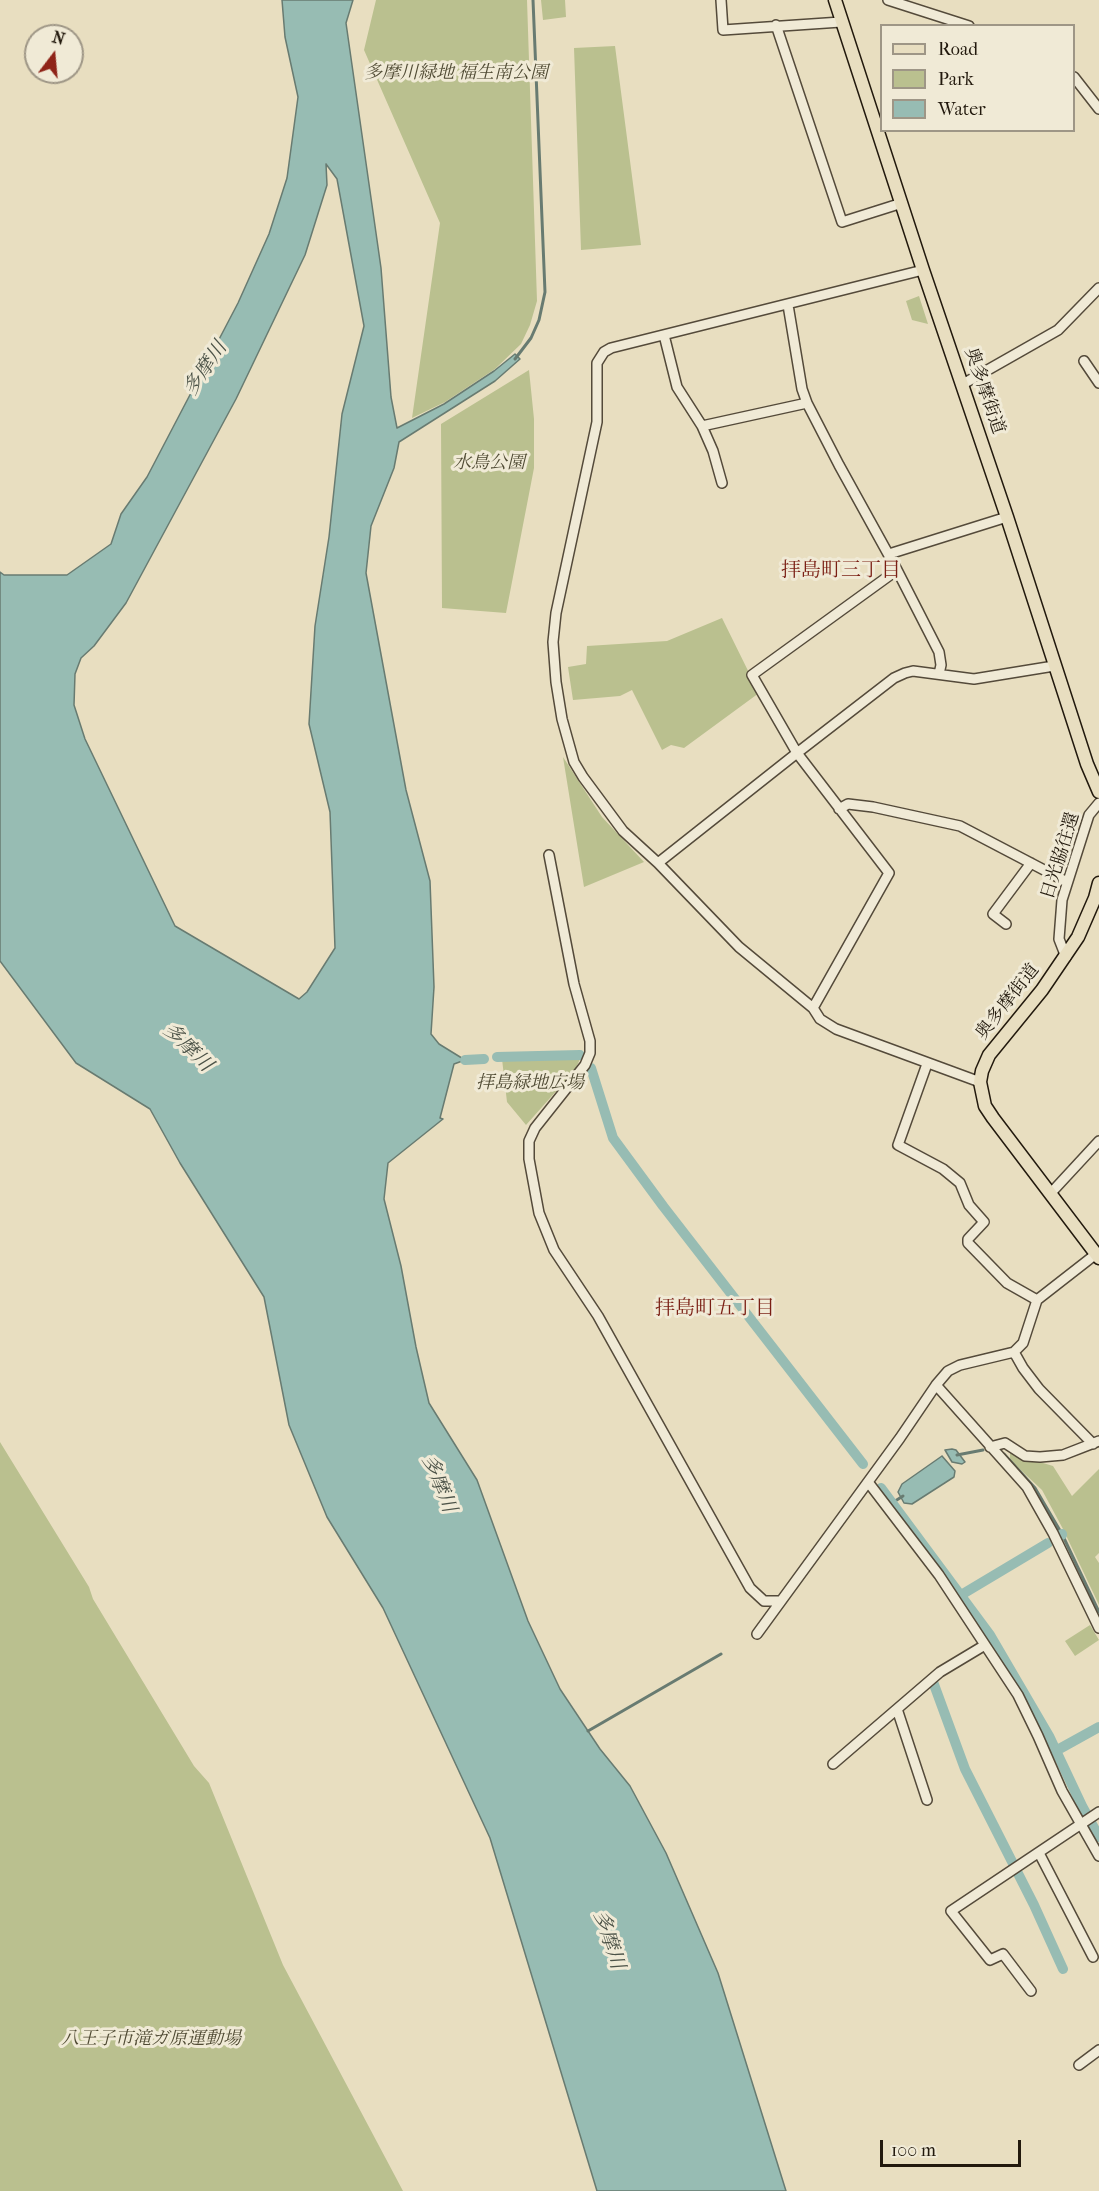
<!DOCTYPE html>
<meta charset="utf-8">
<style>
body{margin:0}
#map{position:relative;width:1099px;height:2191px;overflow:hidden;background:#e8dec0;font-family:"IM FELL French Canon",serif}
canvas{display:block}
.legend{position:absolute;left:880px;top:24px;width:195px;height:108px;box-sizing:border-box;background:#f0ead6;border:2px solid #9e9686;margin:0;padding:8px 10px;list-style:none;font-size:18px;color:#22190d}
.legend li{display:flex;align-items:center;gap:12px;height:30px}
.legend b{width:30px;border:2px solid #9e9686}
.north{position:absolute;left:24px;top:24px;width:60px;height:60px;box-sizing:border-box;background:#f0ead6;border:2px solid #9e9686;border-radius:50%;rotate:16deg;font-size:16px;font-weight:700;line-height:24px;text-align:center;color:#22190d}
.north::after{content:'';display:block;margin:auto;width:21px;height:27px;background:#8f2418;clip-path:polygon(50% 0,100% 100%,50% 72%,0 100%)}
.scale{position:absolute;left:880px;top:2140px;width:141px;height:27px;box-sizing:border-box;border:3px solid #22190d;border-top:0;padding-left:8px;font-size:18px;line-height:21px;white-space:nowrap;color:#22190d;-webkit-text-stroke:4px #f0ead6;paint-order:stroke}
</style>
<div id="map">
<canvas width="1099" height="2191"></canvas>
<ul class="legend">
<li><b style="height:8px;background:#e8dec0"></b>Road</li>
<li><b style="height:16px;background:#bac08f"></b>Park</li>
<li><b style="height:16px;background:#97bcb3"></b>Water</li>
</ul>
<div class="north">N</div>
<div class="scale">100 m</div>
</div>
<script>
const g = document.querySelector('canvas').getContext('2d');
g.lineJoin = 'round';
function fill(path, color) { g.fillStyle = color; g.fill(path, 'evenodd'); }
const poly = rows => new Path2D(rows.map(r => 'M' + r).join(''));
function strokePath(path, color, width, dash) { g.strokeStyle = color; g.lineWidth = width; g.lineCap = dash ? 'butt' : 'round'; g.setLineDash(dash || []); g.stroke(path); }
function drawText(font, color, halo, rows, align = 'center') {
  g.font = font + ' "IM FELL French Canon","Noto Serif JP",serif'; g.lineWidth = 6; g.setLineDash([]); g.textBaseline = 'middle'; g.strokeStyle = halo; g.fillStyle = color; for (const [text, x, y, turn = 0] of rows) {
    g.save(); g.translate(x, y); g.rotate((+turn || 0) * Math.PI / 180); g.textAlign = isNaN(turn) ? turn : align; if (halo) g.strokeText(text, 0, 0); g.fillText(text, 0, 0); g.restore();
  }
}
fill(poly([
 [376,0,527,0,537,301,530,325,521,344,495,369,445,402,412,418,440,223,364,50],
 [541,0,565,0,566,17,543,20],
 [615,46,641,245,581,250,574,48],
 [919,296,928,324,912,320,906,301],
 [529,370,534,419,534,468,506,613,442,608,441,424],
 [722,618,759,693,684,748,671,745,662,750,632,690,620,696,573,700,568,667,586,664,587,646,667,641],
 [563,757,602,817,644,862,584,887],
 [502,1059,580,1059,575,1070,526,1125,507,1102],
 [0,1442,89,1587,93,1599,194,1766,209,1783,283,1965,403,2191,0,2191],
 [1010,1453,1053,1466,1072,1496,1099,1469,1099,1553,1095,1557,1099,1563,1099,1605,1063,1529,1042,1490,1010,1460],
 [1090,1625,1099,1640,1075,1656,1065,1641]
]), '#bac08f');
const water = poly([
 [282,0,353,0,346,23,381,268,391,397,397,428,444,404,494,371,515,354,520,359,495,381,399,442,394,468,371,526,366,573,406,790,430,881,434,987,431,1034,439,1044,465,1060,454,1064,440,1118,443,1119,388,1163,384,1199,401,1266,416,1347,429,1403,477,1480,528,1621,560,1689,600,1749,630,1786,666,1853,718,1973,786,2191,597,2191,490,1838,383,1608,327,1517,289,1425,264,1297,180,1163,150,1109,76,1063,0,961,0,572,4,575,67,575,111,544,121,514,147,477,238,303,269,234,287,178,298,97,285,37,282,0],
 [326,164,337,179,364,326,342,414,329,537,315,626,309,724,330,812,335,948,307,992,299,999,175,926,85,739,74,705,75,674,81,658,94,646,126,603,236,399,305,255,327,185,326,164],
 [952,1449,956,1450,965,1462,962,1464,952,1462,945,1450,952,1449],
 [942,1456,955,1471,954,1477,912,1504,904,1503,898,1492,902,1484,942,1456]
]);
fill(water, '#97bcb3');
strokePath(water, '#687b71', 1.5);
strokePath(poly([
 [515,359,531,338,539,320,545,292,533,0],
 [1004,1454,1035,1488,1062,1534,1099,1612],
 [957,1455,983,1450],
 [892,1503,903,1496],
 [588,1731,721,1654]
]), '#687b71', 3);
strokePath(poly([
 [497,1057,580,1055],
 [465,1060,484,1059],
 [591,1068,613,1138,663,1206,863,1464],
 [881,1488,990,1635,1049,1736,1082,1806,1099,1837],
 [1062,1535,1062,1534],
 [961,1595,1048,1543],
 [932,1679,965,1769,1034,1905,1063,1969],
 [1061,1748,1099,1727]
]), '#97bcb3', 10);
const minor = poly([
 [721,0,723,30,841,22],
 [888,0,969,26],
 [776,25,842,222,902,203],
 [1074,77,1099,109],
 [923,270,611,348,604,352,597,363,597,422,556,613,553,642,556,682,562,719,574,762,583,777,623,831,658,863,739,947,813,1008,820,1019,836,1029,980,1082],
 [788,305,802,389,807,403,839,465,897,570,939,652,941,665,939,674],
 [664,335,677,387,702,426,713,451,722,483],
 [1084,361,1099,383],
 [963,384,1058,330,1099,288],
 [702,426,807,403],
 [889,554,1007,517],
 [839,809,848,804,873,807,960,826,1067,882],
 [549,855,574,984,590,1041,590,1053,585,1065,535,1128,529,1141,529,1159,539,1213,554,1250,598,1316,750,1588,764,1601,781,1601],
 [658,863,797,753,894,678,905,673,913,671,974,679,1054,666],
 [1006,924,993,914,1031,863],
 [1066,957,1059,939,1062,900,1089,815,1099,803],
 [813,1008,889,873,797,753,752,675,897,570],
 [927,1064,898,1145,943,1169,960,1183,969,1205,984,1222,968,1239,968,1243,1007,1283,1037,1300],
 [1050,1194,1099,1141],
 [1014,1352,1023,1368,1039,1389,1093,1444],
 [936,1385,1027,1487,1053,1533,1099,1628],
 [990,1447,1005,1443,1025,1456,1040,1457,1063,1455,1099,1441],
 [868,1482,939,1575,1018,1695,1038,1736,1062,1791,1099,1856],
 [757,1634,900,1438,936,1385,948,1371,960,1365,1014,1352,1023,1343,1037,1300,1096,1254],
 [897,1709,927,1800],
 [833,1764,940,1672,985,1645],
 [1039,1853,1093,1957],
 [1031,1991,1003,1954,990,1960,951,1911,1099,1812],
 [1079,2065,1099,2050]
]);
const major = poly([
 [835,0,923,270,1007,517,1087,764,1099,792],
 [1099,883,1095,898,1078,937,1042,990,989,1055,982,1071,980,1082,985,1106,993,1118,1099,1258]
]);
strokePath(minor, '#544a3a', 12);
strokePath(major, '#22190d', 15);
strokePath(minor, '#f0ead6', 9);
strokePath(major, '#e8dec0', 12);
drawText('italic 18px', '#504b34', '#f0ead6', [
 ["多摩川緑地 福生南公園",456,74],
 ["水鳥公園",489,464],
 ["拝島緑地広場",530,1084],
 ["八王子市滝ガ原運動場",151,2040]
]);
drawText('18px', '#22190d', '#f0ead6', [
 ["奥多摩街道",984,391,71],
 ["日光脇往還",1061,856,-73],
 ["奥多摩街道",1008,1002,-52]
]);
drawText('italic 20px', '#4b5247', '#f0ead6', [
 ["多摩川",206,369,-56],
 ["多摩川",187,1048,44],
 ["多摩川",438,1484,68],
 ["多摩川",608,1940,72]
]);
drawText('20px', '#7a1f14', '#f0ead6', [
 ["拝島町三丁目",841,571],
 ["拝島町五丁目",715,1309]
]);
</script>
